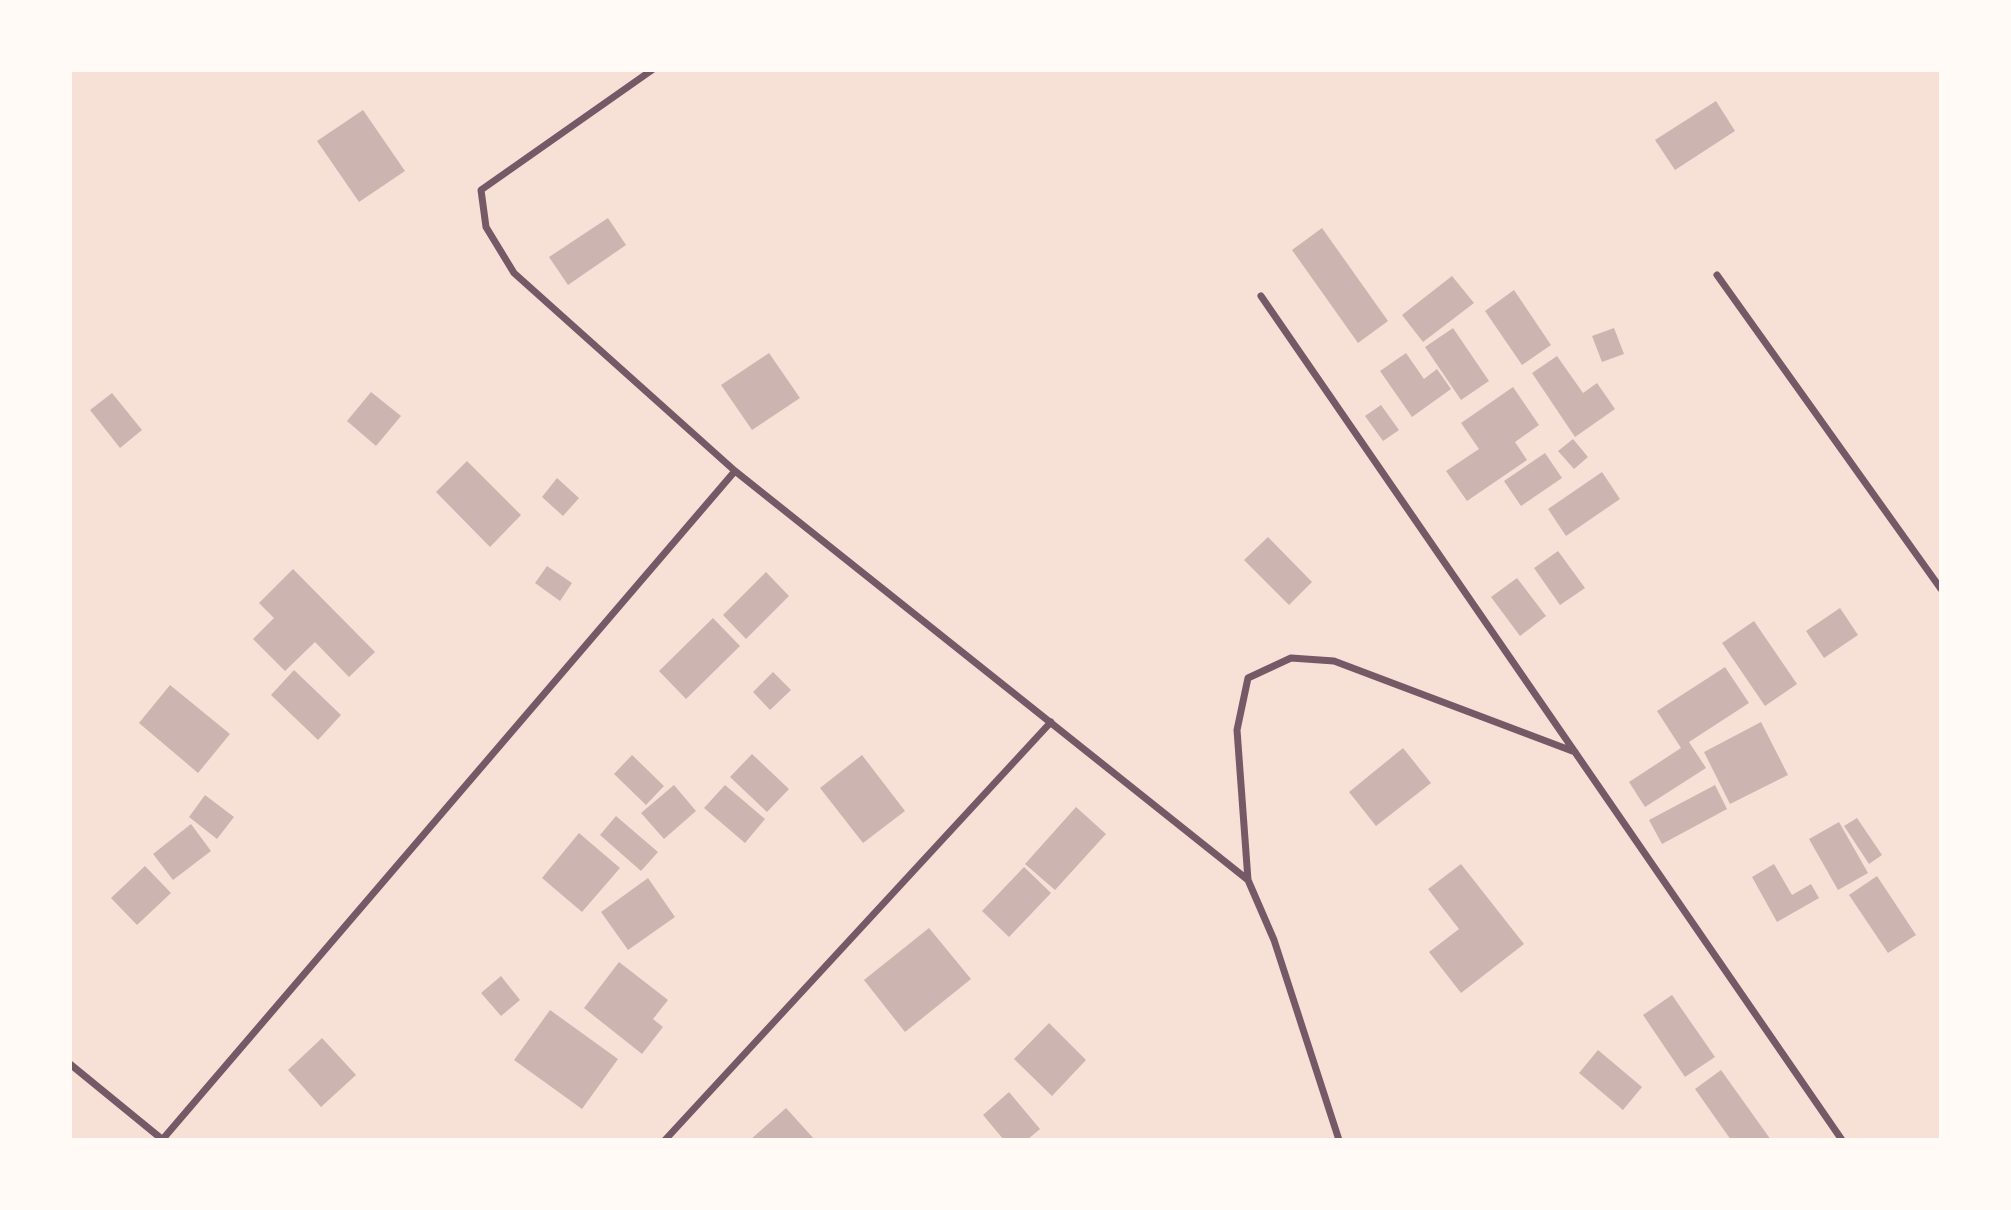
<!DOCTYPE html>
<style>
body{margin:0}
#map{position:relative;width:2011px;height:1210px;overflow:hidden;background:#f7e1d7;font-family:"PT Sans",sans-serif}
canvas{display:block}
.frame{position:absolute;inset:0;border:72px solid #fffaf5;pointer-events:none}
</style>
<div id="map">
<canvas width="2011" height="1210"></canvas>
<div class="frame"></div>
</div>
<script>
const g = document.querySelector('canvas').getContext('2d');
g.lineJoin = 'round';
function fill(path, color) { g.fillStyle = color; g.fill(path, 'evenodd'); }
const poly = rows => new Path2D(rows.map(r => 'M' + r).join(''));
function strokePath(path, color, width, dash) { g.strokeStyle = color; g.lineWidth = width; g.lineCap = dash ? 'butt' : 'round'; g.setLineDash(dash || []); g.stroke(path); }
fill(poly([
 [1716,101,1735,131,1675,170,1655,140],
 [363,110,405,171,359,202,317,141],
 [608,218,626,245,568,285,549,257],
 [1322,228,1388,321,1358,343,1292,250],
 [1452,276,1474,303,1423,342,1402,315],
 [1514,290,1551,345,1522,365,1485,311],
 [1453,328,1489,381,1461,400,1425,347],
 [1614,328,1624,354,1602,362,1592,336],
 [769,353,800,398,752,430,721,385],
 [1406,353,1424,379,1437,369,1451,389,1412,417,1380,371],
 [1557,356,1583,393,1597,383,1615,409,1575,437,1532,373],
 [1513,387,1539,425,1515,442,1527,460,1467,501,1446,471,1479,449,1461,423],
 [371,392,401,416,376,446,347,421],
 [112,393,142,430,120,448,90,410],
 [1381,405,1399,430,1383,441,1365,416],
 [1573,439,1588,457,1574,469,1558,451],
 [1545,453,1562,478,1521,506,1504,481],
 [467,461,521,515,490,547,436,492],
 [1602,472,1620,499,1566,536,1548,509],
 [557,478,579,498,563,516,542,497],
 [1268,537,1312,582,1289,605,1244,560],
 [1558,551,1585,588,1560,605,1534,568],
 [547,566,572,583,560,601,535,583],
 [293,569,375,652,349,677,315,642,285,671,253,639,274,618,259,603],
 [766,572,789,596,746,639,723,615],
 [1517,578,1546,616,1520,636,1491,597],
 [1840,608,1858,635,1824,658,1806,631],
 [713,618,740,646,686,699,659,671],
 [1754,621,1797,684,1765,706,1722,643],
 [1725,667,1749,703,1689,742,1706,768,1645,807,1629,782,1681,748,1657,711],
 [294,670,341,715,318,740,271,695],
 [773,672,791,690,770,710,753,692],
 [170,685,230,734,198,773,139,723],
 [1761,722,1788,775,1730,804,1704,752],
 [1403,748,1431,783,1376,826,1349,792],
 [752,754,789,789,767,812,730,777],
 [632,755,664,786,646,805,614,774],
 [862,755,905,811,863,843,820,788],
 [674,785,696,811,664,839,641,813],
 [725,785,765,819,745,843,704,808],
 [1715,785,1727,809,1662,844,1649,820],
 [205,795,234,817,217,839,189,817],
 [1076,807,1106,834,1055,890,1025,864],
 [616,816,658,852,641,871,600,835],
 [1857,818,1882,855,1869,864,1844,826],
 [1839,822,1868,873,1838,890,1809,839],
 [191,824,211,851,173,880,153,854],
 [579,833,620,868,582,912,542,878],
 [1461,864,1524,944,1461,993,1429,952,1459,929,1428,889],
 [1774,864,1792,895,1811,884,1819,898,1777,922,1752,877],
 [145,866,171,893,137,925,111,898],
 [1024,867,1051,893,1009,937,982,911],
 [1877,876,1916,935,1888,953,1849,895],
 [648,878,675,917,628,950,601,912],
 [929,928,971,979,905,1032,864,980],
 [619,962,668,1000,653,1019,663,1027,642,1054,584,1008],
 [501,976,520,1000,501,1016,481,993],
 [1672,995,1715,1057,1685,1077,1643,1015],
 [550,1010,618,1059,582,1109,514,1060],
 [1049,1023,1086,1060,1052,1096,1014,1059],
 [322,1038,356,1075,321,1107,288,1070],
 [1598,1050,1642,1087,1623,1110,1579,1073],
 [1721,1070,1771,1140,1731,1140,1695,1089],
 [1009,1092,1040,1129,1027,1140,1004,1140,983,1115],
 [786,1108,815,1140,750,1140]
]), '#ccb4b1');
strokePath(poly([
 [652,70,481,190,486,227,514,273,735,471,1248,880,1274,940,1339,1140],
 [1717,275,1941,589],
 [1261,296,1842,1140],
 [1248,880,1237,730,1248,678,1291,658,1334,661,1575,752],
 [70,1064,163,1140],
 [162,1140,735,471],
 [665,1140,1051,722]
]), '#755966', 7);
</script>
